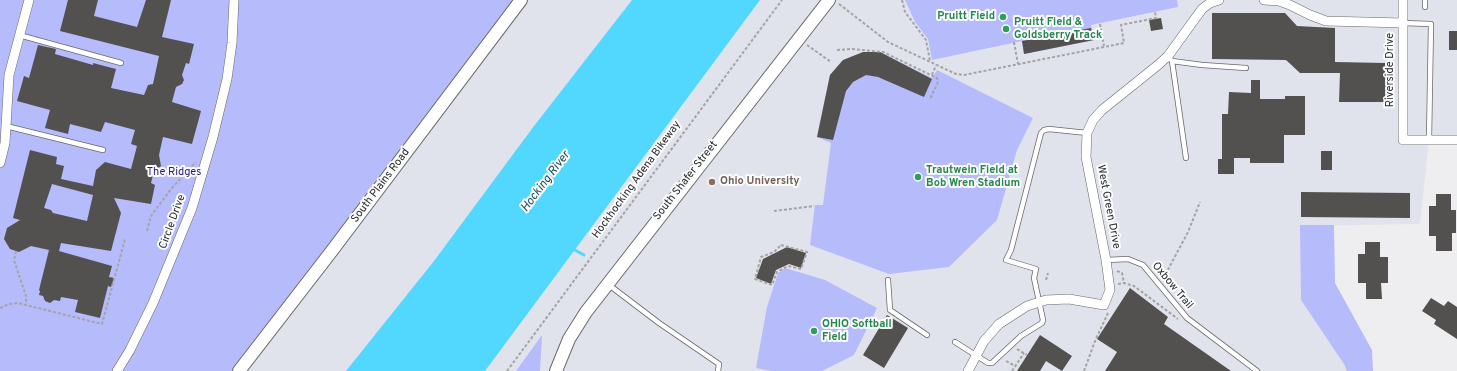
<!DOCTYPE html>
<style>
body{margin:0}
canvas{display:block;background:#eeeef0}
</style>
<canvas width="1457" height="371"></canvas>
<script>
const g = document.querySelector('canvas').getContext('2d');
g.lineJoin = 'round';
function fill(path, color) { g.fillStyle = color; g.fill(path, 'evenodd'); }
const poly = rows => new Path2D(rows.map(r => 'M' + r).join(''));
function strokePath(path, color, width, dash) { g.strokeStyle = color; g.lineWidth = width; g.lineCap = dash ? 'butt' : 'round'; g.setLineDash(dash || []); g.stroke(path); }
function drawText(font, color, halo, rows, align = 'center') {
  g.font = font + ' Overpass,sans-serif'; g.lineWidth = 4; g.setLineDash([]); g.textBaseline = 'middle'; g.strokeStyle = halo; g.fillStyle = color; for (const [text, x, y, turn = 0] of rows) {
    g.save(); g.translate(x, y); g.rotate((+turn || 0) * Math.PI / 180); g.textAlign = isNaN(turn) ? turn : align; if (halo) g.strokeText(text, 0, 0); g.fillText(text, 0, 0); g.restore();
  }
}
fill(poly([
 [0,0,1457,0,1457,140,1429,140,1420,224,1300,226,1347,371,0,371]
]), '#e1e3ec');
fill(poly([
 [0,0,521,0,239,371,0,371],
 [905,0,1177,0,1178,7,1091,25,1094,40,1024,54,1022,41,932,60,928,39,915,22],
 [880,52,932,78,937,70,1033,118,1017,150,997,220,949,267,889,274,810,245,815,205,823,205,831,143,817,137,830,75,843,60],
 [1300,225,1334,225,1335,283,1372,350,1373,371,1347,371,1344,364,1301,300],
 [785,268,825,280,877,308,854,355,822,371,771,371,756,368,767,307,778,273],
 [542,335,540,371,516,371]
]), '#b6bbfc');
fill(poly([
 [632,0,760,0,485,371,346,371,434,261,534,126]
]), '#52d8fe');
strokePath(poly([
 [571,248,584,255]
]), '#52d8fe', 3);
fill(poly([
 [68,0,98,0,94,16,137,27,146,0,171,0,162,37,194,44,189,64,186,63,182,75,184,80,182,84,176,87,172,102,201,111,192,144,163,137,159,155,161,166,154,171,151,183,155,185,151,204,114,198,121,213,111,251,61,243,59,251,112,266,109,277,114,278,111,287,108,286,100,318,75,312,78,300,61,297,60,301,54,300,50,303,45,301,43,296,39,295,40,291,39,290,49,250,31,246,19,252,10,249,4,239,7,228,20,220,13,218,30,150,57,157,56,164,64,166,61,179,93,186,96,170,105,162,131,169,137,146,131,144,135,130,105,122,101,132,70,124,68,134,45,128,50,110,17,101,24,76,29,78,38,45,56,49,55,54,93,65,93,63,116,69,111,88,144,95,148,85,153,84,159,56,60,31],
 [52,184,93,195,87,221,53,213,51,210,44,208],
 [1212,13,1285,13,1297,26,1335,28,1335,62,1386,63,1386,102,1339,102,1340,73,1300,73,1286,60,1212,59],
 [1161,18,1163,29,1151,31,1149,20],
 [1091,28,1094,40,1024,54,1022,41],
 [1449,31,1457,31,1457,50,1449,50],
 [863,52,880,52,932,79,924,97,878,77,866,75,853,82,846,91,833,140,817,137,830,75,843,60],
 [1251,80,1260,80,1260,99,1285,99,1285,96,1305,96,1305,135,1284,135,1284,163,1250,163,1250,158,1234,158,1234,174,1218,174,1218,159,1222,159,1222,114,1228,114,1229,92,1251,93],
 [1321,151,1332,151,1332,170,1321,170],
 [1301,192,1410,193,1410,218,1301,217],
 [1436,194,1451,194,1451,210,1456,210,1456,233,1452,233,1452,251,1436,251,1436,236,1429,236,1429,206,1436,206],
 [1365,242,1380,242,1380,257,1388,257,1388,283,1381,283,1382,299,1366,299,1366,283,1358,283,1358,254,1365,254],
 [787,247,806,253,801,268,789,264,776,270,771,284,756,278,763,259],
 [1130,288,1168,317,1164,324,1231,371,1105,371,1117,352,1097,339],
 [1431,298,1444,306,1448,301,1457,307,1457,339,1434,324,1436,320,1422,311],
 [887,315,908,328,884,368,863,355],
 [1040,335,1072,356,1062,371,1046,361,1040,371,1017,371]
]), '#525150');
const lane = poly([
 [1425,0,1425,7],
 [1403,23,1431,24,1429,140],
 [19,35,121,63],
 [1170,59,1172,61,1202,65,1246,68],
 [1172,61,1186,158],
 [6,126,103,150],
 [1106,260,1128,259,1143,265,1187,318,1257,371],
 [888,280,890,310,927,335],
 [609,285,659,323,719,364,718,371],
 [955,342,988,363,992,363,1021,336,1042,323,1043,320,1034,278,1036,269,1006,260,1011,250,1041,133,1044,130,1049,129,1087,133]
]);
const street = poly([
 [1264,0,1279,1,1290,5,1310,15,1326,21,1403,23],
 [1403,0,1403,140,1457,140],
 [0,163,5,143,9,75,29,0],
 [117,371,130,350,153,303,192,208,213,137,227,79,232,43,234,0],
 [968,371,984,341,999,324,1027,306,1046,300,1069,299,1104,305,1110,290,1106,260,1086,157,1087,133,1093,120,1102,110,1158,65,1168,56,1202,9,1210,3,1219,0]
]);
const secondary = poly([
 [239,371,331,252,521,0],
 [556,371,569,339,586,312,829,0]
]);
strokePath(lane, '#69696a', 6);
strokePath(street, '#69696a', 10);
strokePath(secondary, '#69696a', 14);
strokePath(poly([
 [902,0,905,12,926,40,930,61],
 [839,4,888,42,956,74,964,75,1124,43,1121,25,1156,18,1155,12],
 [1100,24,1104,46],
 [1014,42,1018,64],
 [807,45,831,62],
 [837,50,851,49,883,52,937,78,938,82,930,99],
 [932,75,936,65],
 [774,211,814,206],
 [147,231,151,216,171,189,196,162],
 [781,245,807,252,801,269,788,266,777,272,772,285,755,279,761,257,774,252,781,245],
 [16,251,14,260,26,296,26,305],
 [1117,271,1122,273,1124,283],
 [1163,279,1188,232,1200,202],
 [1046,280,1048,273],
 [1118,284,1124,283,1134,286,1178,319],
 [0,308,9,304,18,303,102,324,125,239],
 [1017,349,1027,355],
 [1006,361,1015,366],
 [507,371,782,0],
 [1012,371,1024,353],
 [1084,371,1095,341,1108,313]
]), '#a4a4a5', 2, [3, 2]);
strokePath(lane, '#fff', 4.5);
strokePath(street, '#fff', 9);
strokePath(secondary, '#fff', 12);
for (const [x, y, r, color] of [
 [1003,17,4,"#2e9e5b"],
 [1006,29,4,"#2e9e5b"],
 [918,177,4,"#2e9e5b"],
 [712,182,4,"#8d6e63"],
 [814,331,4,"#2e9e5b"]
]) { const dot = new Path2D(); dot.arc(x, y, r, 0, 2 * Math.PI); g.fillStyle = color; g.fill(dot); strokePath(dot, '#fbfcfd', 1.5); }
drawText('bold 11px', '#27864d', '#fbfcfd', [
 ["Pruitt Field",995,17,"right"],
 ["Pruitt Field &",1014,23],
 ["Goldsberry Track",1014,36],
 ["Trautwein Field at",926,171],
 ["Bob Wren Stadium",926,184],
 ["OHIO Softball",822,325],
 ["Field",822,338]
], 'left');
drawText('11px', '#29292a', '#fbfcfd', [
 ["Riverside Drive",1391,70,-90],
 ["Hockhocking Adena Bikeway",637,180,-54],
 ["South Shafer Street",686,181,-52],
 ["South Plains Road",381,186,-53],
 ["West Green Drive",1108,207,79],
 ["Circle Drive",173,222,-70],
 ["Oxbow Trail",1172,286,50]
]);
drawText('11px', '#2a187c', '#fbfcfd', [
 ["The Ridges",174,173]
]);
drawText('bold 11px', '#785e54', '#fbfcfd', [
 ["Ohio University",720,182]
], 'left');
drawText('italic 12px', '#144d5d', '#fbfcfd', [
 ["Hocking River",546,182,-53]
]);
</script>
